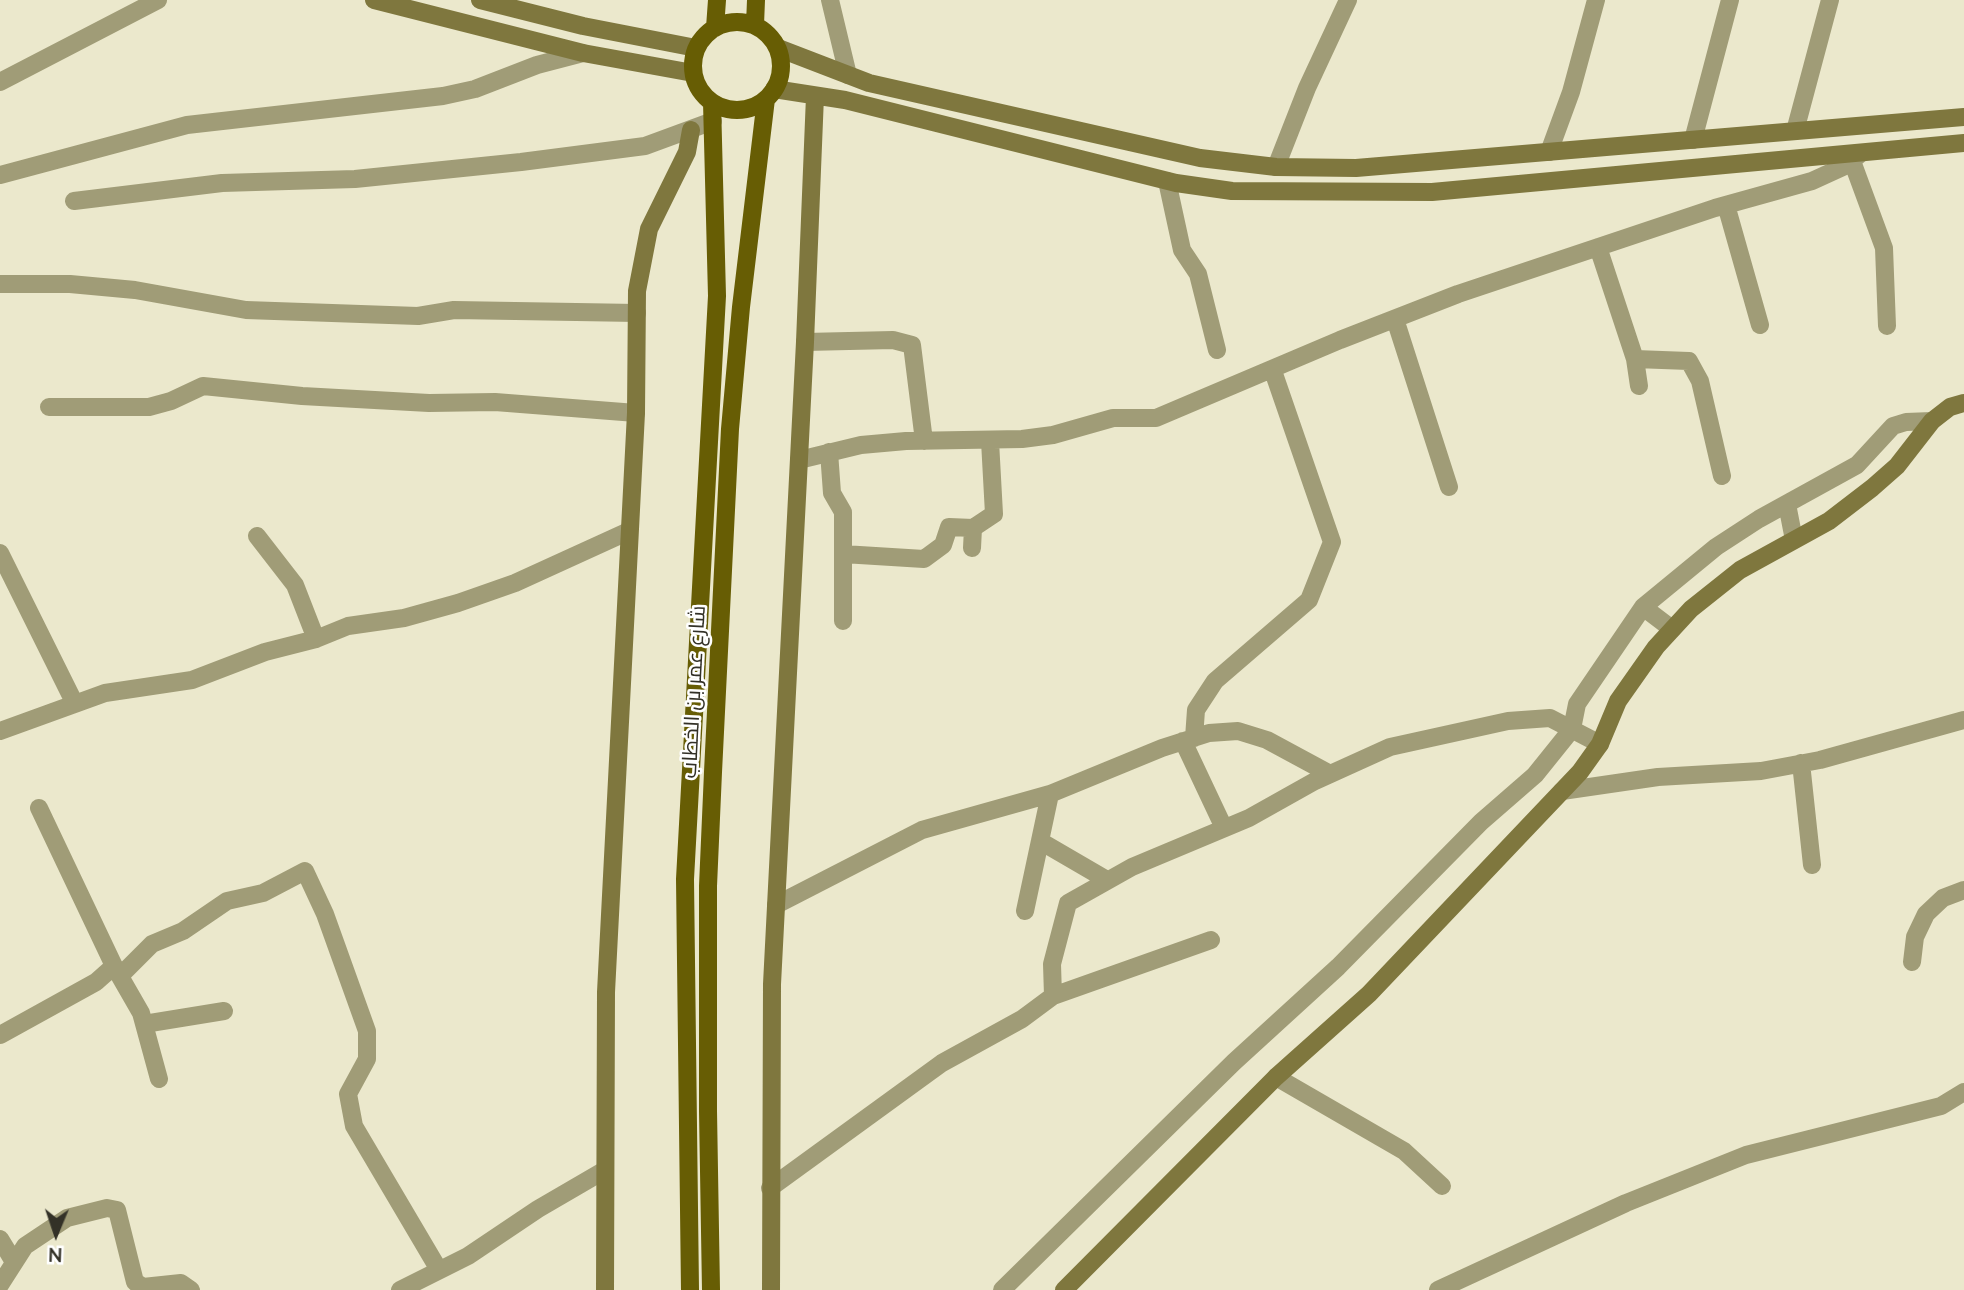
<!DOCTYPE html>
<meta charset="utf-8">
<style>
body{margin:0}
#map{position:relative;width:1964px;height:1290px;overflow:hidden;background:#ebe8cc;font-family:Mulish,sans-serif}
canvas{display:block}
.north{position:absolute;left:21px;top:1199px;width:70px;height:70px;-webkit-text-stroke:5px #fff;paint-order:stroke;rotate:182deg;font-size:19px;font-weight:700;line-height:28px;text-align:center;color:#333127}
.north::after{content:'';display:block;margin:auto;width:24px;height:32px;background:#333127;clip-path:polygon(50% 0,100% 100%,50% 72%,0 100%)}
</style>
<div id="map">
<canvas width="1964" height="1290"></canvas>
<div class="north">N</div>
</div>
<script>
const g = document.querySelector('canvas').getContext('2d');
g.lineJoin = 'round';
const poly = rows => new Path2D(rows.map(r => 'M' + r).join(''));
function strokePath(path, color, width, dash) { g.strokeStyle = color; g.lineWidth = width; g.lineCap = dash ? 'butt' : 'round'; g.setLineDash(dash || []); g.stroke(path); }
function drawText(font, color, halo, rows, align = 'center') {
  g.font = font + ' Mulish,Cairo,sans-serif'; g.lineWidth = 5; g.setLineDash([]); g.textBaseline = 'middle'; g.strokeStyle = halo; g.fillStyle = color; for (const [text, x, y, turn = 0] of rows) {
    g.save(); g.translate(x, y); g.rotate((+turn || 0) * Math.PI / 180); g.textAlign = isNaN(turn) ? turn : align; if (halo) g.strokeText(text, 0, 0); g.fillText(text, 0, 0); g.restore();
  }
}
strokePath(poly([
 [830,0,848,75],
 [0,82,158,0],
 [1795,131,1830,0],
 [1693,140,1730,0],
 [1549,152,1571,92,1596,0],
 [1852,161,1884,248,1887,326],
 [1276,167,1307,88,1348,0],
 [0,175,187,125,443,96,475,89,537,65,583,53],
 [1167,181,1182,250,1198,274,1217,350],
 [74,201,222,183,355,179,521,162,645,146,713,121],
 [1726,205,1760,325],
 [1598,247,1635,359,1639,386],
 [0,284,70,284,135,290,246,310,418,316,454,310,637,313],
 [1395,319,1449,487],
 [805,342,893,340,912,345,924,441],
 [1635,359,1689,361,1700,381,1722,476],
 [49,407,149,407,171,401,203,386,302,396,429,403,495,402,636,413],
 [829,452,832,493,843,512,843,621],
 [799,460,861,445,906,441,1022,439,1053,435,1113,418,1156,418,1340,340,1458,294,1715,208,1812,181,1847,165,1860,154],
 [1787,504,1794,540],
 [257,536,295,585,316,639],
 [972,548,973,528,994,514,990,441],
 [0,553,74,702],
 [843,554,924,559,943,545,949,527,973,528],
 [1643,607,1672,629],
 [0,731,105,693,192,680,265,652,316,639,348,626,404,618,458,603,515,583,629,531],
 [1194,738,1196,710,1215,681,1309,600,1332,542,1273,371],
 [1183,741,1224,828],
 [1801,763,1812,865],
 [1562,791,1658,777,1761,771,1820,760,1964,720],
 [39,808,114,966,141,1013,159,1079],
 [1040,841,1107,880],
 [776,905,922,830,1050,794,1162,748,1209,733,1238,731,1267,740,1330,774],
 [1025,911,1050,794],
 [1912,962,1915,937,1926,914,1943,898,1964,890],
 [120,976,152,944,183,931,227,901,263,893,305,871,325,914,367,1031,367,1059,348,1094,354,1126,439,1270],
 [1053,996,1052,964,1068,903,1132,867,1249,818,1315,781,1390,747,1508,721,1550,718,1600,744],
 [144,1024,224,1011],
 [0,1035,96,982,114,966],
 [1276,1077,1404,1151,1442,1186],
 [770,1188,942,1063,1022,1019,1053,996,1211,940],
 [0,1239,14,1262],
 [0,1285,25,1246,67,1218,107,1208,117,1210,135,1282,143,1287,181,1283,191,1290],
 [400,1290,468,1256,538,1209,605,1170],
 [1002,1290,1234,1062,1338,967,1481,822,1535,775,1572,729,1577,704,1643,607,1716,547,1759,519,1857,465,1893,426,1906,422,1932,421],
 [1438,1290,1626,1203,1746,1155,1941,1106,1964,1092]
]), '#a09c77', 18);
strokePath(poly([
 [374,0,583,53,693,73],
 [480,0,583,26,696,48],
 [778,48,869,83,1200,158,1276,167,1356,168,1964,117],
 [774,89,845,100,1176,183,1232,191,1432,192,1964,143],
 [605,1290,606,992,636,413,637,291,649,229,687,152,691,130],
 [771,1290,772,984,805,342,815,96],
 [1064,1290,1276,1077,1369,994,1580,772,1600,744,1618,701,1656,647,1691,609,1740,570,1829,521,1872,488,1897,466,1932,421,1950,407,1964,403]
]), '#7f773e', 18);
strokePath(poly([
 '693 66a44 44 0 1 1 88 0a44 44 0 1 1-88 0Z',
 [755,25,756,0],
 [715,28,717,0],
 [690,1290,685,879,717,296,712,102],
 [711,1290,708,1111,708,886,713,772,730,429,741,307,766,99]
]), '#675d04', 18);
drawText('21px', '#333127', '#fff', [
 ["شارع عمر بن الخطاب",694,692,-87]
]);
</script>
